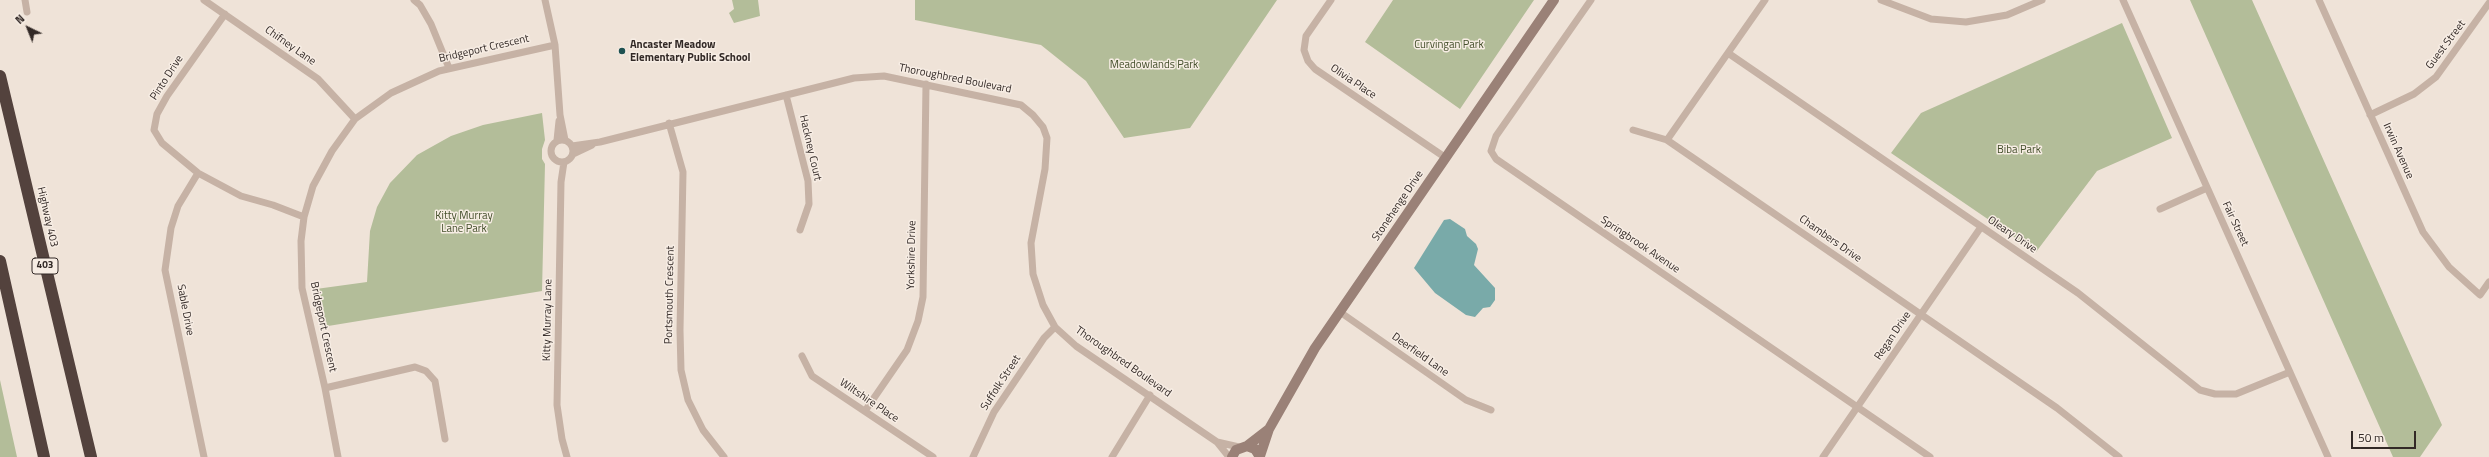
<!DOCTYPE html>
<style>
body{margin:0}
#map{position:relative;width:2489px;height:457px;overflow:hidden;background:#efe3d8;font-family:"Titillium Web",sans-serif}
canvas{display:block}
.north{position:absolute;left:8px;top:8px;width:40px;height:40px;-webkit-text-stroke:3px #f7ede4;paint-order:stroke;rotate:317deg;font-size:11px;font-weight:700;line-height:16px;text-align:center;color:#322926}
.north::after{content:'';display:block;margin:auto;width:14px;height:18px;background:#322926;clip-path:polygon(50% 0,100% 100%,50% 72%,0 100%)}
.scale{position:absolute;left:2351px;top:431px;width:65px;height:18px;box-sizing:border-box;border:2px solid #322926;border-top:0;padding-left:5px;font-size:12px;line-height:14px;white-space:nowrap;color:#322926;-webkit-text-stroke:3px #f7ede4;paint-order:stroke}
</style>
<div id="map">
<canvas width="2489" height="457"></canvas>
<div class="north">N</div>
<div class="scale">50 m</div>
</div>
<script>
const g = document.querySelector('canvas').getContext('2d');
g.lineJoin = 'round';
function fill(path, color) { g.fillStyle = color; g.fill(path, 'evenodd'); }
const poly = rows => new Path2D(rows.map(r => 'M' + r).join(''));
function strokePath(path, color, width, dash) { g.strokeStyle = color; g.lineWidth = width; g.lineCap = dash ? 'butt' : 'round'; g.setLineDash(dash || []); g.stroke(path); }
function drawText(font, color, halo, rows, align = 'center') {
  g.font = font + ' "Titillium Web",sans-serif'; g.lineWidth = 3; g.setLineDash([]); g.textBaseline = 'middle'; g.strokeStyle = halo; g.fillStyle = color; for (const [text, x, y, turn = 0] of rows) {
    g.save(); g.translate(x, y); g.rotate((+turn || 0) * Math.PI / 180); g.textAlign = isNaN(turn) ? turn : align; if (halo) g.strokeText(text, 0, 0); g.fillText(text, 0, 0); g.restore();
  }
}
fill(poly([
 [732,0,758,0,760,16,734,23,729,13,734,9],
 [915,0,1277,0,1190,128,1124,138,1086,81,1041,45,915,20],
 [1393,0,1534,0,1460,109,1365,42],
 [2190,0,2252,0,2442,425,2420,457,2393,457],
 [2122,23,2172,138,2097,171,2036,252,1891,153,1921,113],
 [542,113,545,140,542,149,542,159,545,164,542,291,322,327,316,289,367,282,370,231,377,207,390,183,417,155,451,136,483,125],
 [0,380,17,457,0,457]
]), '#b3bd99');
fill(poly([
 [1450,219,1465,229,1467,236,1476,244,1478,249,1474,265,1495,288,1495,300,1490,307,1483,308,1475,317,1466,315,1435,293,1414,268,1444,220]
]), '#79aaa9');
strokePath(poly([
 [25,0,27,12],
 [204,0,318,79,355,119],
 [414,0,420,5,431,24,449,68],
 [545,0,555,45,560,115,565,140],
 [1331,0,1306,36,1304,50,1308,61,1315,69,1446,158],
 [1591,0,1496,136,1491,151,1496,159,1930,457],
 [1881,0,1931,19,1966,22,2007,15,2042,0],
 [2123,0,2328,457],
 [2319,0,2423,232,2449,267,2480,295,2489,282],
 [225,14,167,96,157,114,154,130,162,143,198,173,241,196,273,205,304,217],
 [1728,53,2078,293,2200,390,2215,394,2236,394,2290,372],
 [786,95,808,181,809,204,800,230],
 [2370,115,2414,94,2436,77,2489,3],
 [669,123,683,172,680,330,681,370,688,400,703,430,724,457],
 [1633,130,1667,140,2057,408,2119,457],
 '551 151a11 11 0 1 1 22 0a11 11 0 1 1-22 0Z',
 [557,140,559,121],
 [1667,140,1765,0],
 [572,146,600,142,854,78,884,76,1021,105,1033,115,1043,127,1047,138,1045,169,1031,243,1033,274,1043,305,1055,327,1076,346,1217,442,1229,457],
 [573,154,592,145],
 [564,162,561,182,557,405,562,439,567,457],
 [198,173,178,206,171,228,165,270,204,457],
 [2160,209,2207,188],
 [1340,312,1466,400,1491,410],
 [802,356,812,376,933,457],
 [325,388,415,367,426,371,435,381,445,439],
 [865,411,907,350,918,321,923,297,926,84],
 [1217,442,1239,447],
 [338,457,325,388,302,288,301,241,304,217,313,186,332,151,355,119,391,93,439,71,555,45],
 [973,457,994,412,1044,338,1055,327],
 [1112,457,1150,395],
 [1823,457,1981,227]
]), '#c6b2a5', 7);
strokePath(poly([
 [1247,446,1269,429],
 [1260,456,1269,429,1315,348,1554,0],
 [1232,457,1236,450,1247,446,1255,449,1260,457]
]), '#9a8177', 10);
strokePath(poly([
 [0,76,91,457],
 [0,261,44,457]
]), '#53423d', 12);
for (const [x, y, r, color] of [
 [622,51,4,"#1e5151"]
]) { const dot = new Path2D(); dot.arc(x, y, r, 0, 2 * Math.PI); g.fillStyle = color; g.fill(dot); strokePath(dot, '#f7ede4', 1.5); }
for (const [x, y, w] of [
 [45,266,26]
]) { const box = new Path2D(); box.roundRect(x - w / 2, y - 8, w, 16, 3); g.fillStyle = '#f7ede4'; g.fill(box); strokePath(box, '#322926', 1); }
drawText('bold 10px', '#322926', null, [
 ["403",45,266]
]);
drawText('bold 11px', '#322926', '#f7ede4', [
 ["Ancaster Meadow",630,45],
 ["Elementary Public School",630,58]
], 'left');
drawText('11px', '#444f2b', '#f7ede4', [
 ["Curvingan Park",1449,45],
 ["Meadowlands Park",1154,65],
 ["Biba Park",2019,150],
 ["Kitty Murray",464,216],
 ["Lane Park",464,229]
]);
drawText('11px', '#322926', '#f7ede4', [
 ["Guest Street",2446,45,-53],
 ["Chifney Lane",290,46,35],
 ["Bridgeport Crescent",484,49,-13],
 ["Pinto Drive",167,78,-57],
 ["Thoroughbred Boulevard",955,79,11],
 ["Olivia Place",1353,82,34],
 ["Hackney Court",810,148,77],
 ["Irwin Avenue",2398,151,66],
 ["Stonehenge Drive",1398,206,-56],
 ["Highway 403",47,217,77],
 ["Fair Street",2235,224,65],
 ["Oleary Drive",2012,235,34],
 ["Chambers Drive",1830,239,35],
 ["Springbrook Avenue",1640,245,34],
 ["Yorkshire Drive",912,255,-89],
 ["Portsmouth Crescent",670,295,-89],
 ["Sable Drive",185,310,79],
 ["Kitty Murray Lane",548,320,-89],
 ["Bridgeport Crescent",323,327,78],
 ["Regan Drive",1893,336,-56],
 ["Deerfield Lane",1420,355,35],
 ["Thoroughbred Boulevard",1123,362,35],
 ["Suffolk Street",1001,383,-57],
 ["Wiltshire Place",869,401,34]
]);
</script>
